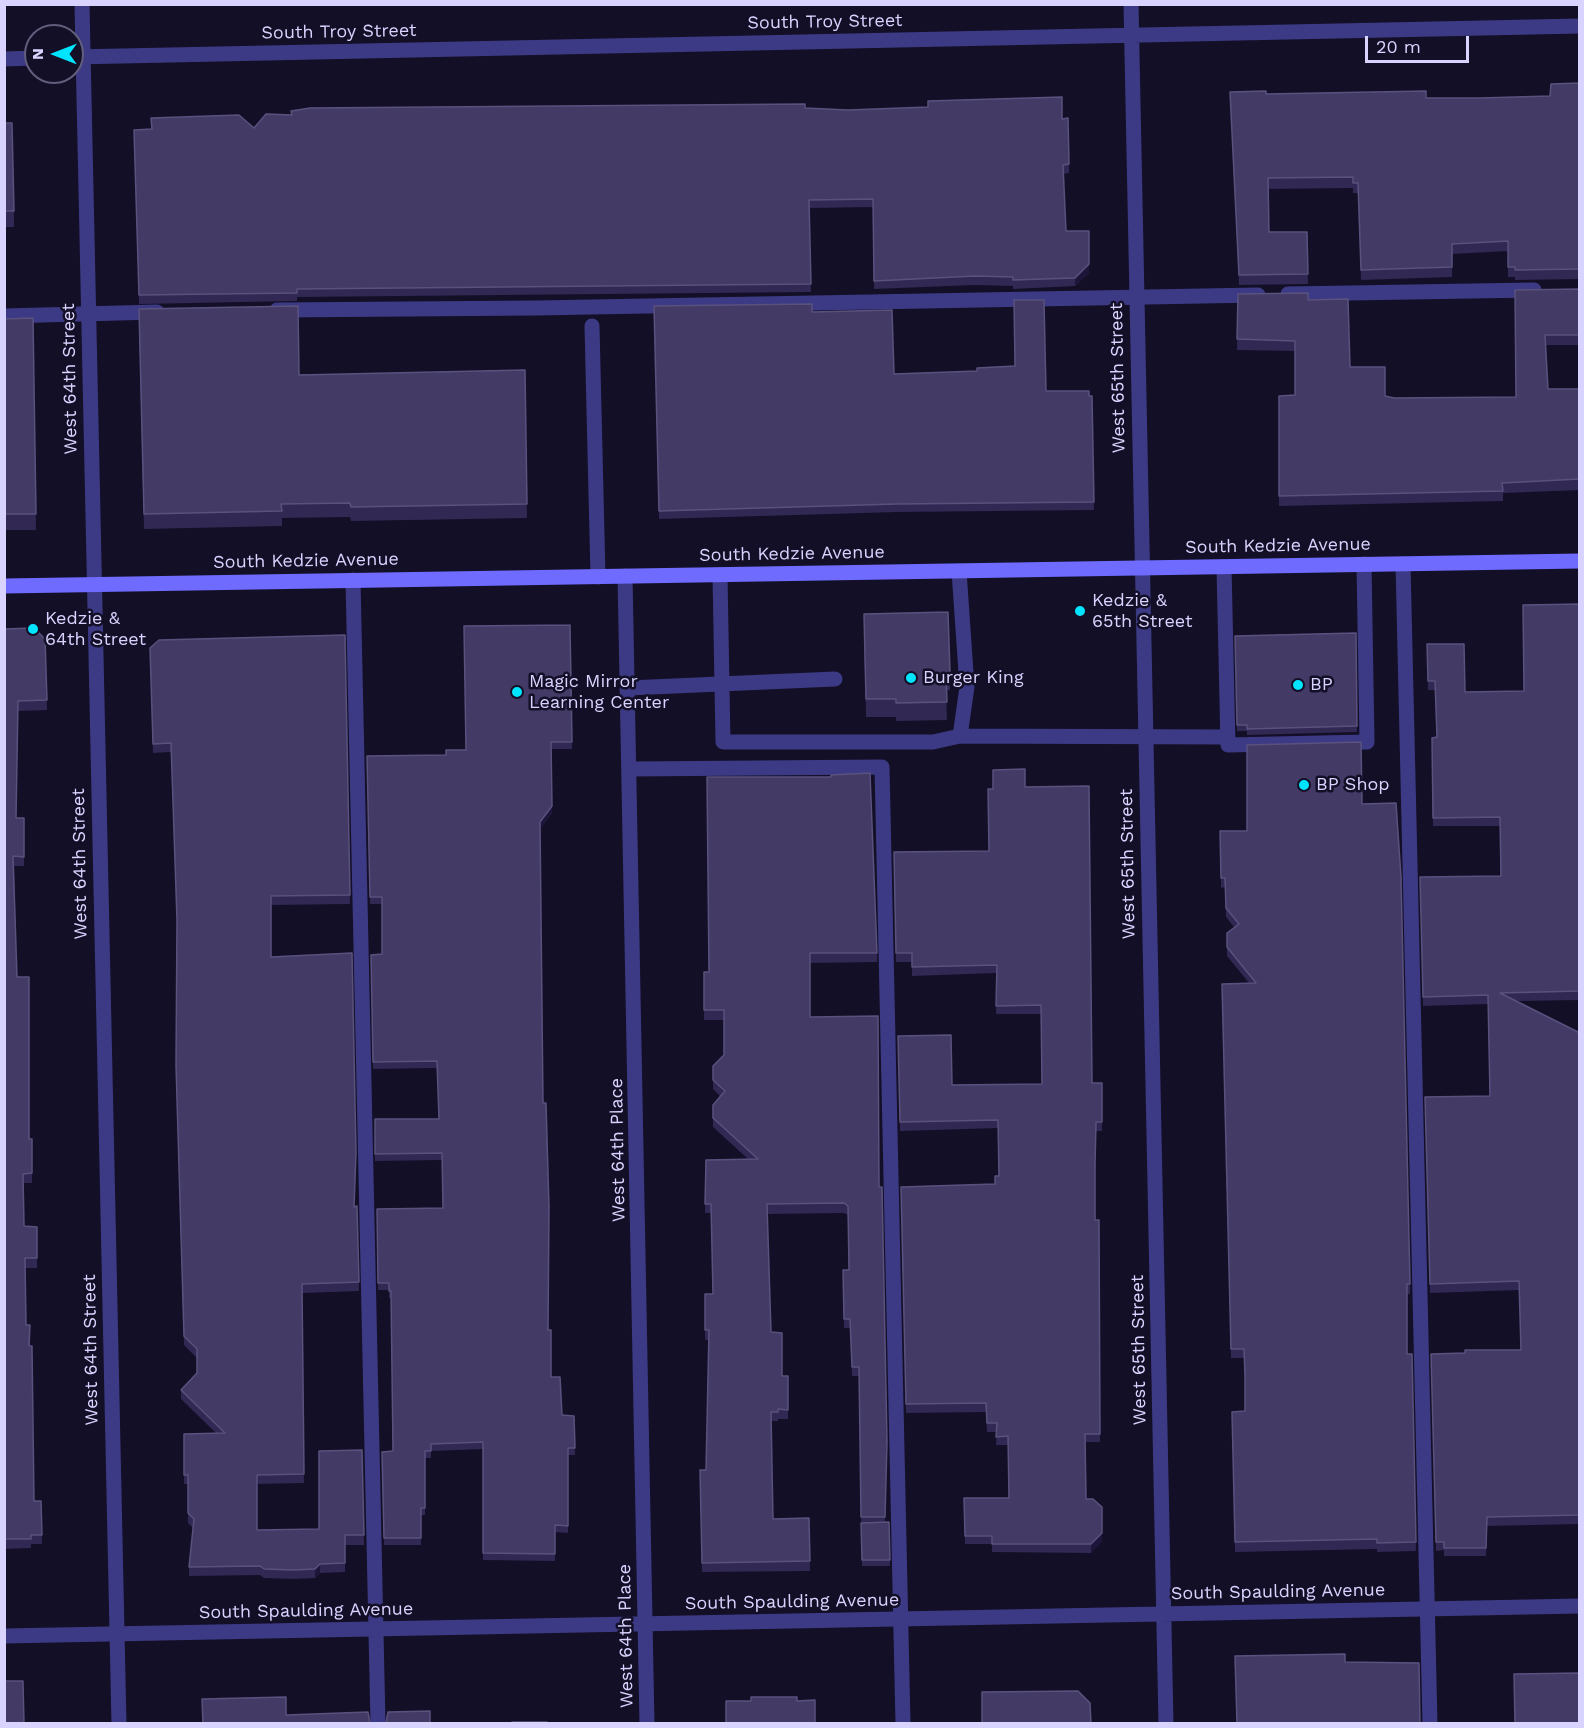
<!DOCTYPE html>
<style>
body{margin:0}
#map{position:relative;width:1584px;height:1728px;overflow:hidden;background:#130f26;font-family:"Work Sans",sans-serif}
canvas{display:block}
.frame{position:absolute;inset:0;border:6px solid #d9d4ff;pointer-events:none}
.north{position:absolute;left:24px;top:24px;width:60px;height:60px;box-sizing:border-box;background:#130f26;border:2px solid #625e7d;border-radius:50%;rotate:270deg;font-size:16px;font-weight:700;line-height:24px;text-align:center;color:#d9d4ff}
.north::after{content:'';display:block;margin:auto;width:21px;height:27px;background:#00e5ff;clip-path:polygon(50% 0,100% 100%,50% 72%,0 100%)}
.scale{position:absolute;left:1365px;top:36px;width:104px;height:27px;box-sizing:border-box;border:3px solid #d9d4ff;border-top:0;padding-left:8px;font-size:18px;line-height:21px;white-space:nowrap;color:#d9d4ff;-webkit-text-stroke:4px #130f26;paint-order:stroke}
</style>
<div id="map">
<canvas width="1584" height="1728"></canvas>
<div class="frame"></div>
<div class="north">N</div>
<div class="scale">20 m</div>
</div>
<script>
const g = document.querySelector('canvas').getContext('2d');
g.lineJoin = 'round';
const poly = rows => new Path2D(rows.map(r => 'M' + r).join(''));
function strokePath(path, color, width, dash) { g.strokeStyle = color; g.lineWidth = width; g.lineCap = dash ? 'butt' : 'round'; g.setLineDash(dash || []); g.stroke(path); }
function fill(path, color) { g.fillStyle = color; g.fill(path, 'evenodd'); }
function drawText(font, color, halo, rows, align = 'center') {
  g.font = font + ' "Work Sans",sans-serif'; g.lineWidth = 5; g.setLineDash([]); g.textBaseline = 'middle'; g.strokeStyle = halo; g.fillStyle = color; for (const [text, x, y, turn = 0] of rows) {
    g.save(); g.translate(x, y); g.rotate((+turn || 0) * Math.PI / 180); g.textAlign = isNaN(turn) ? turn : align; if (halo) g.strokeText(text, 0, 0); g.fillText(text, 0, 0); g.restore();
  }
}
strokePath(poly([
 [1288,294,1534,290],
 [277,310,536,308,1258,295],
 [4,316,157,312],
 [592,326,598,577],
 [1403,564,1430,1724],
 [1224,567,1228,745,1367,742,1364,564],
 [720,575,723,742,933,742,960,736,967,687,959,571],
 [353,580,378,1724],
 [628,688,835,679],
 [960,736,1227,737],
 [631,769,882,767,903,1724]
]), '#3d3a85', 15);
strokePath(poly([
 [82,4,119,1724],
 [1131,4,1166,1724],
 [72,57,1580,26],
 [4,59,36,58],
 [625,576,647,1724],
 [4,1636,1580,1606]
]), '#3d3a85', 15);
strokePath(poly([
 [4,586,1580,561]
]), '#6f6bff', 15);
fill(poly([
 [1580,83,1580,279,1515,280,1515,277,1508,277,1508,251,1452,254,1452,277,1361,280,1358,193,1353,193,1353,188,1268,189,1269,232,1307,232,1308,284,1239,285,1230,92,1266,94,1426,98,1480,98,1550,96],
 [805,108,1062,119,1069,164,1069,173,1063,174,1066,231,1089,273,1075,286,1013,289,1013,286,975,285,874,289,873,207,809,208,811,292,297,297,297,301,139,304,134,130,151,129,151,118,254,128,292,115],
 [4,123,14,211,14,227,4,227],
 [1580,289,1580,345,1546,345,1548,389,1580,389,1580,490,1503,493,1503,501,1279,506,1279,396,1295,395,1295,351,1237,350,1238,294,1308,300,1350,367,1385,396,1394,398,1516,397,1515,290],
 [654,306,812,312,894,374,1092,396,1094,510,897,512,659,519],
 [33,318,36,530,4,530,4,319],
 [139,323,299,375,525,370,527,518,351,521,350,517,282,518,282,526,144,529],
 [1580,604,1580,1000,1517,1001,1580,1033,1580,1524,1487,1526,1486,1556,1444,1556,1444,1550,1436,1551,1431,1354,1521,1350,1519,1290,1430,1293,1425,1097,1490,1096,1488,1004,1423,1006,1420,877,1500,876,1500,826,1433,826,1432,738,1437,737,1435,690,1428,690,1427,644,1465,692,1524,691],
 [570,625,572,749,551,749,552,813,540,829,543,1103,548,1330,551,1377,562,1415,574,1416,575,1455,568,1455,568,1533,555,1532,555,1561,483,1560,483,1449,431,1451,431,1458,425,1458,425,1515,421,1515,421,1545,384,1545,382,1452,393,1451,391,1298,389,1298,389,1290,378,1290,377,1209,443,1208,442,1160,375,1161,375,1119,439,1119,437,1068,373,1069,371,955,382,954,382,904,370,904,367,756,446,755,466,750],
 [4,629,45,639,47,710,18,711,16,818,24,818,24,866,14,866,17,977,29,1139,32,1139,32,1183,23,1183,24,1226,37,1227,37,1268,25,1268,26,1325,30,1335,30,1346,34,1501,41,1501,42,1544,31,1544,31,1548,4,1549],
 [864,632,950,672,950,690,946,690,947,720,896,721,896,717,866,717],
 [1356,633,1357,732,1247,735,1247,731,1237,731,1235,636],
 [345,635,350,904,271,905,271,957,354,1207,357,1206,359,1291,302,1293,304,1483,257,1484,257,1530,319,1529,362,1450,364,1545,345,1545,345,1572,320,1573,315,1578,294,1579,264,1578,260,1575,189,1576,189,1567,193,1528,188,1523,188,1484,184,1484,184,1434,216,1433,181,1399,181,1390,197,1373,197,1358,184,1345,176,1074,177,928,171,752,153,753,150,648],
 [707,777,877,953,877,962,810,963,810,1017,879,1187,885,1522,889,1522,890,1566,862,1566,859,1376,852,1376,850,1328,844,1328,843,1270,849,1270,848,1215,844,1213,767,1214,771,1332,782,1376,788,1376,788,1419,778,1419,778,1421,771,1421,773,1519,809,1518,810,1571,702,1572,700,1470,706,1470,709,1340,705,1340,705,1294,713,1294,711,1213,705,1213,706,1160,748,1159,713,1127,713,1105,720,1096,713,1089,713,1066,724,1055,724,1020,704,1020,704,972,709,972],
 [1025,787,1092,1083,1102,1122,1102,1131,1096,1131,1095,1173,1095,1220,1099,1220,1100,1442,1085,1442,1086,1499,1102,1541,1091,1553,992,1552,992,1544,965,1544,964,1498,1009,1498,1008,1445,996,1445,997,1432,987,1432,986,1412,906,1413,901,1187,995,1184,999,1176,998,1128,900,1131,898,1036,952,1085,1042,1084,1041,1014,996,1014,997,973,912,976,912,962,896,962,894,852,989,851],
 [1362,804,1410,1284,1410,1294,1407,1294,1407,1354,1412,1354,1416,1551,1377,1552,1377,1549,1235,1552,1232,1412,1245,1411,1245,1386,1244,1358,1231,1358,1222,984,1249,983,1227,956,1227,933,1234,927,1226,917,1225,887,1221,888,1220,831,1247,831]
]), '#312854');
fill(poly([
 [1089,264,1089,273,1075,286,1075,278],
 [552,806,552,813,540,829,540,822],
 [1102,1533,1102,1541,1091,1553,1091,1544],
 [320,1564,320,1573,315,1578,315,1569]
]), '#1d163a');
const building = poly([
 [1580,83,1580,269,1515,270,1515,267,1508,267,1508,241,1452,244,1452,267,1361,270,1358,183,1353,183,1353,177,1268,178,1269,232,1307,232,1308,274,1239,275,1230,92,1266,91,1266,94,1426,91,1426,98,1480,98,1550,96,1551,84,1580,83],
 [1062,97,1062,119,1068,118,1069,164,1063,165,1066,231,1089,231,1089,264,1075,278,1013,280,1013,277,975,276,874,281,873,199,809,200,811,284,297,289,297,293,139,295,134,130,152,129,151,118,239,115,254,128,266,114,292,115,291,111,310,108,805,104,805,108,848,110,928,107,928,101,1062,97],
 [4,123,12,123,14,211,4,211,4,123],
 [1580,289,1580,335,1545,335,1548,389,1580,389,1580,479,1502,483,1503,491,1279,496,1279,396,1295,395,1295,341,1237,339,1238,294,1308,293,1308,300,1348,299,1350,367,1385,367,1385,396,1394,398,1516,397,1515,290,1580,289],
 [1014,300,1044,300,1046,391,1089,391,1089,396,1092,396,1094,502,897,504,659,511,654,306,812,304,812,312,892,310,894,374,977,371,977,368,1015,366,1014,300],
 [298,306,299,375,525,370,527,504,351,507,350,503,281,504,282,511,144,514,139,309,298,306],
 [33,318,36,514,4,514,4,319,33,318],
 [1580,604,1580,991,1500,993,1580,1033,1580,1515,1487,1517,1486,1548,1444,1548,1444,1542,1436,1542,1431,1354,1465,1353,1465,1350,1521,1350,1519,1281,1430,1284,1425,1097,1490,1096,1488,995,1423,997,1420,877,1501,876,1500,817,1433,818,1432,738,1437,737,1435,681,1428,681,1427,644,1464,644,1465,692,1524,691,1523,605,1580,604],
 [948,612,950,672,946,672,947,702,896,703,896,699,866,699,864,614,948,612],
 [570,625,572,742,551,742,552,806,540,822,543,1103,546,1103,549,1207,548,1330,551,1330,551,1377,560,1377,562,1415,574,1416,575,1448,568,1448,568,1526,555,1525,555,1554,483,1553,483,1442,431,1444,431,1451,425,1451,425,1508,421,1508,421,1538,384,1538,382,1452,393,1451,391,1291,389,1291,389,1283,378,1283,377,1209,443,1208,442,1153,375,1154,375,1119,439,1119,437,1061,373,1062,371,955,382,954,382,897,370,897,367,756,446,755,446,750,466,750,464,626,570,625],
 [34,628,45,639,47,700,18,701,16,818,24,818,24,857,13,856,17,977,29,977,29,1139,32,1139,32,1173,23,1174,24,1226,37,1227,37,1258,25,1258,26,1325,30,1325,29,1346,32,1346,34,1501,41,1501,42,1535,31,1535,31,1539,4,1539,4,629,34,628],
 [1356,633,1357,726,1247,729,1247,725,1237,725,1235,636,1356,633],
 [345,635,350,895,271,896,271,957,352,953,356,1152,354,1207,357,1206,359,1282,302,1284,304,1474,257,1475,257,1530,319,1529,319,1451,362,1450,364,1535,345,1535,345,1563,320,1564,315,1569,294,1570,264,1569,260,1566,189,1567,194,1519,188,1513,188,1475,184,1475,184,1434,225,1433,181,1390,197,1373,197,1349,184,1336,176,1065,177,920,171,743,153,744,150,648,159,640,345,635],
 [1361,742,1362,804,1396,803,1401,877,1410,1284,1407,1284,1407,1354,1412,1354,1416,1542,1377,1543,1377,1539,1235,1542,1232,1412,1245,1411,1245,1376,1244,1349,1231,1349,1222,984,1256,983,1227,947,1227,933,1239,924,1226,908,1225,878,1221,878,1220,831,1247,831,1247,745,1361,742],
 [1025,769,1025,787,1089,786,1092,1083,1102,1083,1102,1122,1096,1122,1095,1165,1095,1220,1099,1220,1100,1434,1085,1434,1086,1499,1093,1499,1102,1507,1102,1533,1091,1544,992,1544,992,1536,965,1536,964,1498,1009,1498,1008,1436,996,1437,997,1423,987,1423,986,1403,906,1404,901,1187,995,1184,995,1176,999,1176,998,1120,900,1122,898,1036,951,1035,952,1085,1042,1084,1041,1005,996,1006,997,965,912,967,912,953,896,953,894,852,989,851,988,789,993,789,993,770,1025,769],
 [870,773,877,953,810,953,810,1017,878,1016,879,1187,882,1187,887,1442,885,1517,861,1517,859,1367,852,1367,850,1319,844,1319,843,1270,849,1270,848,1206,844,1203,767,1204,771,1332,782,1333,782,1376,788,1376,788,1410,778,1409,778,1412,771,1412,773,1519,809,1518,810,1561,702,1563,700,1470,706,1470,709,1330,705,1330,705,1294,713,1294,711,1204,705,1204,706,1160,758,1159,713,1118,713,1105,725,1091,713,1080,713,1066,724,1055,724,1010,704,1010,704,972,709,972,707,777,831,777,831,775,870,773],
 [889,1522,890,1560,862,1560,861,1523,889,1522],
 [1345,1654,1345,1662,1419,1663,1420,1724,1237,1724,1235,1656,1345,1654],
 [1580,1673,1580,1724,1515,1724,1514,1674,1580,1673],
 [4,1681,23,1681,24,1724,4,1724,4,1681],
 [1078,1691,1090,1703,1091,1724,982,1724,982,1692,1078,1691],
 [286,1697,286,1715,368,1712,370,1723,371,1724,203,1724,202,1699,286,1697],
 [751,1697,797,1697,797,1701,815,1700,815,1724,726,1724,726,1701,751,1701,751,1697],
 [430,1711,430,1724,384,1724,386,1723,388,1712,430,1711],
 [512,1722,547,1722,547,1724,512,1724,512,1722]
]);
fill(building, '#433a66');
strokePath(building, '#5a527e', 1.5);
for (const [x, y, r, color] of [
 [1080,611,6,"#00e5ff"],
 [33,629,6,"#00e5ff"],
 [911,678,6,"#00e5ff"],
 [1298,685,6,"#00e5ff"],
 [517,692,6,"#00e5ff"],
 [1304,785,6,"#00e5ff"]
]) { const dot = new Path2D(); dot.arc(x, y, r, 0, 2 * Math.PI); g.fillStyle = color; g.fill(dot); strokePath(dot, '#130f26', 2); }
drawText('18px', '#d9d4ff', '#130f26', [
 ["South Troy Street",825,22,-1],
 ["South Troy Street",339,32,-1],
 ["West 65th Street",1118,378,-91],
 ["West 64th Street",70,379,-91],
 ["South Kedzie Avenue",1278,546,-1],
 ["South Kedzie Avenue",792,554,-1],
 ["South Kedzie Avenue",306,561,-1],
 ["West 64th Street",80,864,-91],
 ["West 65th Street",1128,864,-91],
 ["West 64th Place",618,1150,-91],
 ["West 64th Street",91,1350,-91],
 ["West 65th Street",1139,1350,-91],
 ["South Spaulding Avenue",1278,1592,-1],
 ["South Spaulding Avenue",792,1602,-1],
 ["South Spaulding Avenue",306,1611,-1],
 ["West 64th Place",626,1636,-91]
]);
drawText('18px', '#d9d4ff', '#130f26', [
 ["Kedzie &",1092,601],
 ["65th Street",1092,622],
 ["Kedzie &",45,619],
 ["64th Street",45,640],
 ["Burger King",923,678],
 ["Magic Mirror",529,682],
 ["Learning Center",529,703],
 ["BP",1310,685],
 ["BP Shop",1316,785]
], 'left');
</script>
